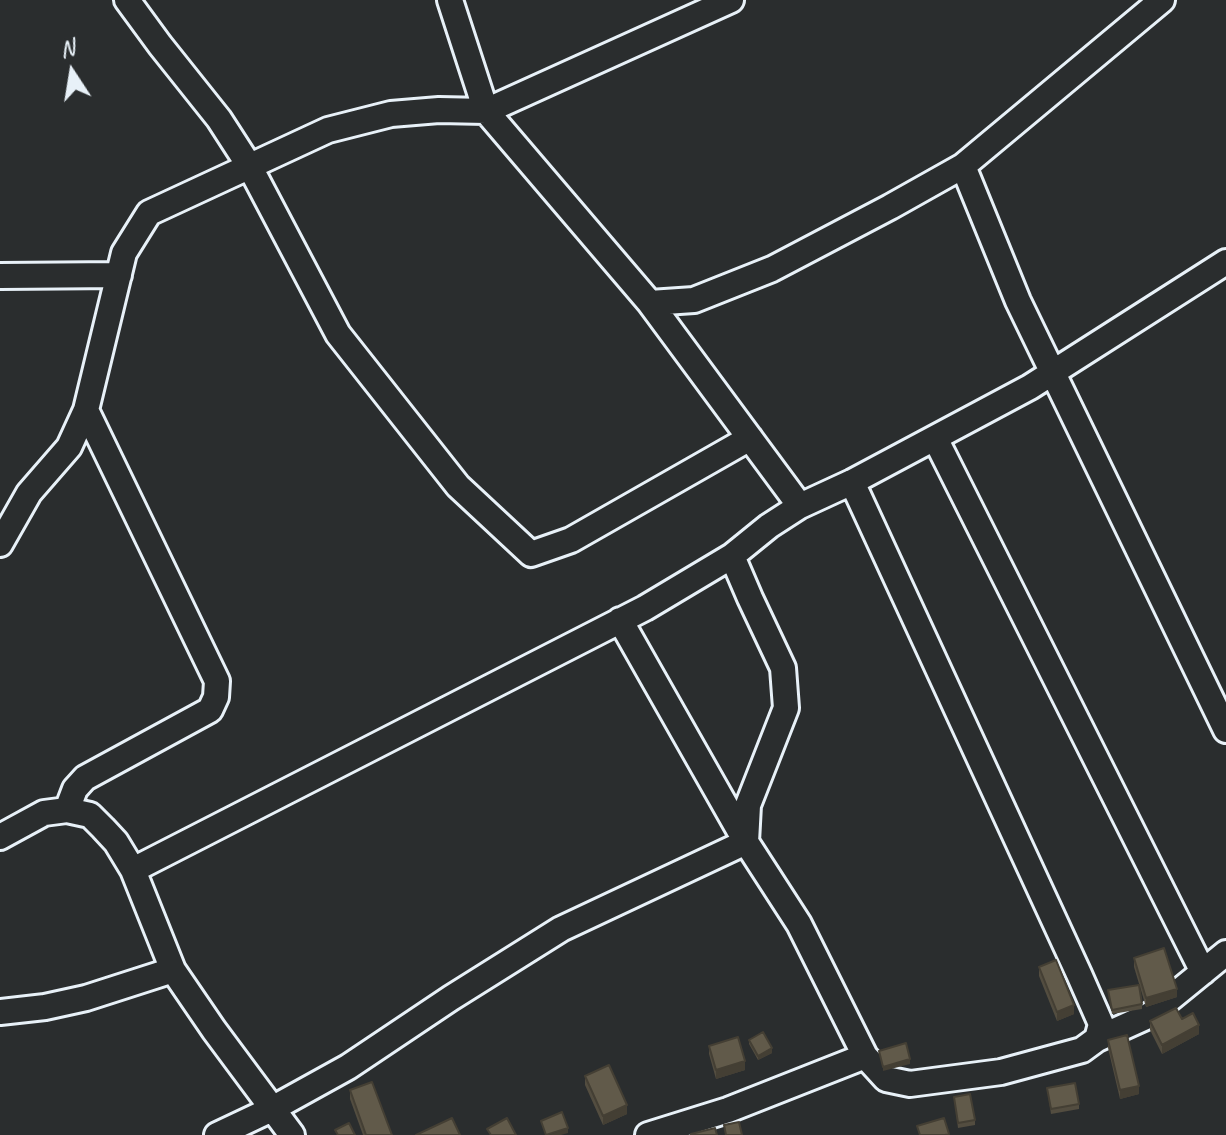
<!DOCTYPE html>
<style>
body{margin:0}
#map{position:relative;width:1226px;height:1135px;overflow:hidden;background:#2a2d2e;font-family:Caveat,sans-serif}
canvas{display:block}
.north{position:absolute;left:32px;top:32px;width:80px;height:80px;-webkit-text-stroke:6px #2a2d2e;paint-order:stroke;rotate:348deg;font-size:22px;font-weight:700;line-height:32px;text-align:center;color:#e8f1f8}
.north::after{content:'';display:block;margin:auto;width:28px;height:36px;background:#e8f1f8;clip-path:polygon(50% 0,100% 100%,50% 72%,0 100%)}
</style>
<div id="map">
<canvas width="1226" height="1135"></canvas>
<div class="north">N</div>
</div>
<script>
const g = document.querySelector('canvas').getContext('2d');
g.lineJoin = 'round';
const poly = rows => new Path2D(rows.map(r => 'M' + r).join(''));
function strokePath(path, color, width, dash) { g.strokeStyle = color; g.lineWidth = width; g.lineCap = dash ? 'butt' : 'round'; g.setLineDash(dash || []); g.stroke(path); }
function fill(path, color) { g.fillStyle = color; g.fill(path, 'evenodd'); }
const street = poly([
 [127,0,160,45,219,119,250,167,338,334,458,486,531,554,571,540,750,438],
 [450,0,486,111,650,303,800,506],
 [963,166,1018,301,1226,730],
 [0,276,119,275],
 [650,303,694,300,772,269,890,207,963,166,1162,0],
 [935,438,1203,972],
 [852,482,1079,974,1101,1024,1097,1039],
 [0,544,29,493,69,447,86,410,124,253,149,213,328,130,391,114,439,110,486,111,731,0],
 [732,556,750,598,783,668,786,708,748,805,746,842],
 [620,620,746,842,799,924,865,1056,886,1079,910,1084,1001,1072,1082,1050,1097,1039,1150,1015,1226,953],
 [67,810,75,789,85,778,210,710,216,697,217,681,86,410],
 [0,837,44,813,67,810,90,815,103,828,116,842,133,870,173,970,214,1030,292,1135],
 [133,870,645,608,732,556,769,526,800,506,852,482,1030,387,1226,262],
 [0,1012,45,1007,86,998,173,970],
 [217,1135,272,1109,348,1067,451,998,561,929,746,842],
 [648,1135,728,1110,865,1056]
]);
strokePath(street, '#e8f1f8', 30);
strokePath(street, '#2a2d2e', 24);
fill(poly([
 [1134,958,1177,997,1146,1007,1134,967],
 [1039,967,1074,1014,1057,1021,1039,976],
 [1108,990,1142,1004,1142,1009,1112,1014],
 [1182,1019,1199,1034,1162,1054,1150,1030,1150,1021],
 [749,1040,772,1053,758,1060,749,1044],
 [1108,1040,1139,1094,1120,1099,1108,1048],
 [709,1046,745,1070,716,1079,709,1054],
 [585,1076,627,1114,603,1125,585,1085],
 [1047,1088,1079,1104,1079,1109,1051,1114],
 [350,1090,392,1135,363,1135,350,1099],
 [954,1097,975,1120,975,1125,958,1128]
]), '#534d40');
fill(poly([
 [1177,989,1177,997,1146,1007,1146,998],
 [1074,1005,1074,1014,1057,1021,1057,1012],
 [1199,1025,1199,1034,1162,1054,1162,1045],
 [772,1048,772,1053,758,1060,758,1056],
 [910,1059,910,1064,883,1071,883,1067],
 [745,1061,745,1070,716,1079,716,1070],
 [1139,1086,1139,1094,1120,1099,1120,1090],
 [627,1105,627,1114,603,1125,603,1116],
 [568,1128,568,1133,561,1135,549,1135]
]), '#443f34');
const building = poly([
 [1164,948,1177,989,1146,998,1134,958,1164,948],
 [1056,960,1074,1005,1057,1012,1039,967,1056,960],
 [1139,985,1142,1004,1112,1010,1108,990,1139,985],
 [1176,1008,1182,1019,1193,1013,1199,1025,1162,1045,1150,1021,1176,1008],
 [763,1032,772,1048,758,1056,749,1040,763,1032],
 [1127,1035,1139,1086,1120,1090,1108,1040,1127,1035],
 [738,1037,745,1061,716,1070,709,1046,738,1037],
 [906,1043,910,1059,883,1067,879,1051,906,1043],
 [609,1065,627,1105,603,1116,585,1076,609,1065],
 [372,1082,392,1135,366,1135,350,1090,372,1082],
 [1075,1083,1079,1104,1051,1109,1047,1088,1075,1083],
 [970,1094,975,1120,958,1123,954,1097,970,1094],
 [562,1112,568,1128,546,1135,541,1121,562,1112],
 [452,1118,460,1135,416,1135,452,1118],
 [507,1118,516,1135,491,1135,487,1129,507,1118],
 [944,1118,949,1134,945,1135,920,1135,917,1126,944,1118],
 [739,1122,742,1135,726,1135,724,1125,739,1122],
 [349,1123,355,1135,338,1135,335,1130,349,1123],
 [715,1128,717,1135,691,1135,691,1134,715,1128]
]);
fill(building, '#615a4a');
strokePath(building, '#443f34', 2);
</script>
